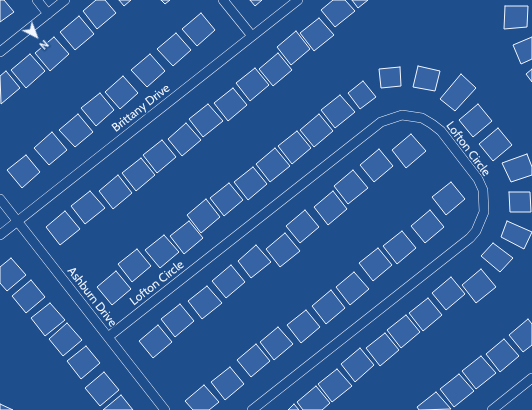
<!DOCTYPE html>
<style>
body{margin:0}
#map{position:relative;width:532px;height:410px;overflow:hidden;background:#1f4e8c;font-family:Cabin,sans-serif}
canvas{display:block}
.north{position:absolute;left:16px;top:16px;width:40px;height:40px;-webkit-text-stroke:3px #1f4e8c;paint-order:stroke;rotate:138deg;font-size:11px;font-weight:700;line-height:16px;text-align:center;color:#f2f6ff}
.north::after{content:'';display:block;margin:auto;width:14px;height:18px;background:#f2f6ff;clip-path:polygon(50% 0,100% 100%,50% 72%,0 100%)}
</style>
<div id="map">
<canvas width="532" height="410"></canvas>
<div class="north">N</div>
</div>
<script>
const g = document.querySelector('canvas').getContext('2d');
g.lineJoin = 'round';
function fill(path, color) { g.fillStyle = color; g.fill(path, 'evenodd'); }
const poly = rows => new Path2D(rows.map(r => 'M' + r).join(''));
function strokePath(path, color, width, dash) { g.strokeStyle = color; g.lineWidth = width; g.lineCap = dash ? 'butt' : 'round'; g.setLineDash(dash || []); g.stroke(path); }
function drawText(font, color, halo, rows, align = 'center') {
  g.font = font + ' Cabin,sans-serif'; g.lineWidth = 3; g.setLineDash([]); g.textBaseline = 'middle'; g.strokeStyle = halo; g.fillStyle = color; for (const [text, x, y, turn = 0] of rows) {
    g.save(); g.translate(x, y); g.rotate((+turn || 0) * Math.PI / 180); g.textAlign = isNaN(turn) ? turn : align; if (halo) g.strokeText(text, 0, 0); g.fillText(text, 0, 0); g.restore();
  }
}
const building = poly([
 [0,0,4,0,14,12,0,22,0,0],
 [96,0,105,0,116,13,97,29,83,11,96,0],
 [119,0,131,0,124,6,119,0],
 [161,0,170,0,165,4,161,0],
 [250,0,262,0,255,6,250,0],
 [333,0,345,0,355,11,335,27,321,10,333,0],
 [352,0,368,0,358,8,352,0],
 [505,6,528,6,527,27,504,29,505,6],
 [201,13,215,30,197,46,182,29,201,13],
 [79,16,94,34,75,50,60,32,79,16],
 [319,18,334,35,314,51,300,33,319,18],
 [296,31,310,49,291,65,277,47,296,31],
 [176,33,191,50,173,66,157,49,176,33],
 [54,37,69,54,50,71,35,53,54,37],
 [532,37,532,59,521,64,513,45,532,37],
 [278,53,292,70,273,86,259,69,278,53],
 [30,54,45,71,26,88,11,70,30,54],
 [150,54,165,71,147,87,131,70,150,54],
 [418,66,440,71,435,91,413,87,418,66],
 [400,67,401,86,381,88,379,69,400,67],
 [255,68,269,85,250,101,236,83,255,68],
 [532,69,532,82,526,74,532,69],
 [6,71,20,88,1,104,0,76,6,71],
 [461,74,476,88,455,111,440,99,461,74],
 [123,76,138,93,120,109,105,92,123,76],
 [363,81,376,97,360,109,348,93,363,81],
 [233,88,247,105,228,121,214,103,233,88],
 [100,93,114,110,96,126,81,108,100,93],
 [340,95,355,112,335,128,321,110,340,95],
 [208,104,223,121,203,137,189,119,208,104],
 [478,104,492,121,473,137,459,120,478,104],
 [78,114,93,132,75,147,59,130,78,114],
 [319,114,333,131,314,147,300,130,319,114],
 [186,123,201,140,182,156,168,139,186,123],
 [498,128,512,145,493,161,479,144,498,128],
 [297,131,311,148,292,164,278,146,297,131],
 [52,132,67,150,49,165,34,148,52,132],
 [411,134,426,151,406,168,392,150,411,134],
 [162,140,176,157,157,173,143,155,162,140],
 [275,148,290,166,270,182,256,164,275,148],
 [379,149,393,166,374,182,360,165,379,149],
 [527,154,532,167,532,175,511,182,502,163,527,154],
 [26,155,40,172,22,188,7,170,26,155],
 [141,158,155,175,136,191,122,173,141,158],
 [253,167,267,184,248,200,234,182,253,167],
 [353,170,368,188,348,204,334,186,353,170],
 [118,175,132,193,113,209,99,191,118,175],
 [451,182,465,199,446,215,432,197,451,182],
 [229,183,243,200,224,216,210,198,229,183],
 [90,191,105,208,85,224,71,206,90,191],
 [333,191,347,209,328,225,314,207,333,191],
 [509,192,530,192,531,212,510,212,509,192],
 [206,199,220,217,201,233,187,215,206,199],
 [305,210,319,227,300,243,286,226,305,210],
 [430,210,444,227,425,243,411,226,430,210],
 [65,211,80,229,60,245,46,227,65,211],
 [189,221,203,238,184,254,170,236,189,221],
 [507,221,532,232,524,249,501,237,507,221],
 [402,231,416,248,397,264,383,246,402,231],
 [285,233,300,251,280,267,266,249,285,233],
 [164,235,179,252,160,268,145,250,164,235],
 [493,243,513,258,500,272,481,256,493,243],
 [256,245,271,262,251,278,238,261,256,245],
 [378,248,392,265,373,281,359,263,378,248],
 [137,249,151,266,132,282,118,264,137,249],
 [11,258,26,275,7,291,0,283,0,267,11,258],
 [231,265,245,282,226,298,212,281,231,265],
 [481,269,496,287,476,303,462,285,481,269],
 [116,271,131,289,112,305,97,287,116,271],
 [354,272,369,289,350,305,336,287,354,272],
 [451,277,465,294,446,310,432,293,451,277],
 [31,280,45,297,26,313,12,296,31,280],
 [207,286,222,303,202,319,188,301,207,286],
 [331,290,345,308,326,324,312,306,331,290],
 [428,298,442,315,423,331,409,313,428,298],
 [50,303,65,320,45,336,31,318,50,303],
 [180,304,194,321,175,337,161,319,180,304],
 [306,310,320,327,301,343,287,325,306,310],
 [406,315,420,332,401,348,387,330,406,315],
 [528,319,532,324,532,345,523,352,509,335,528,319],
 [67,323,82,340,63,356,49,339,67,323],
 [158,325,172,342,153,358,139,341,158,325],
 [278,327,293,344,274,360,260,342,278,327],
 [385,333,399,350,380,366,366,348,385,333],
 [504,339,519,356,500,372,486,354,504,339],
 [256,344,270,361,251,377,237,360,256,344],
 [86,346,100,363,81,379,67,361,86,346],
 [360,348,374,365,355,382,341,364,360,348],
 [481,356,496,373,476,389,462,371,481,356],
 [230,367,244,384,225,400,211,382,230,367],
 [337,369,352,386,332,402,318,384,337,369],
 [104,372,119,390,100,406,85,388,104,372],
 [459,374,474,391,454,407,440,389,459,374],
 [204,385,219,402,209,410,193,410,185,401,204,385],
 [316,386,330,403,322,410,303,410,297,402,316,386],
 [436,392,451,409,419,410,417,407,436,392],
 [121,395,133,410,103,410,121,395],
 [0,404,13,410,0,410,0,404],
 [294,404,299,410,288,410,294,404]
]);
fill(building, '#3563a3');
strokePath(building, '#f2f6ff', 1);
const street = poly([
 [37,0,48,14],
 [223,0,252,36],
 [0,52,65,0],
 [0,199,165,410],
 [0,235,298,0],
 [108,337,381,122,402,115,422,118,432,124,441,131,478,179,483,190,484,212,476,231,470,238,252,410],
 [492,410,532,378]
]);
strokePath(street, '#f2f6ff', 10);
strokePath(street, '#1f4e8c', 9);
drawText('12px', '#f2f6ff', '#1f4e8c', [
 ["Brittany Drive",141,108,-38],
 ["Lofton Circle",468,149,53],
 ["Lofton Circle",157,283,-38],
 ["Ashburn Drive",92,297,52]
]);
</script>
